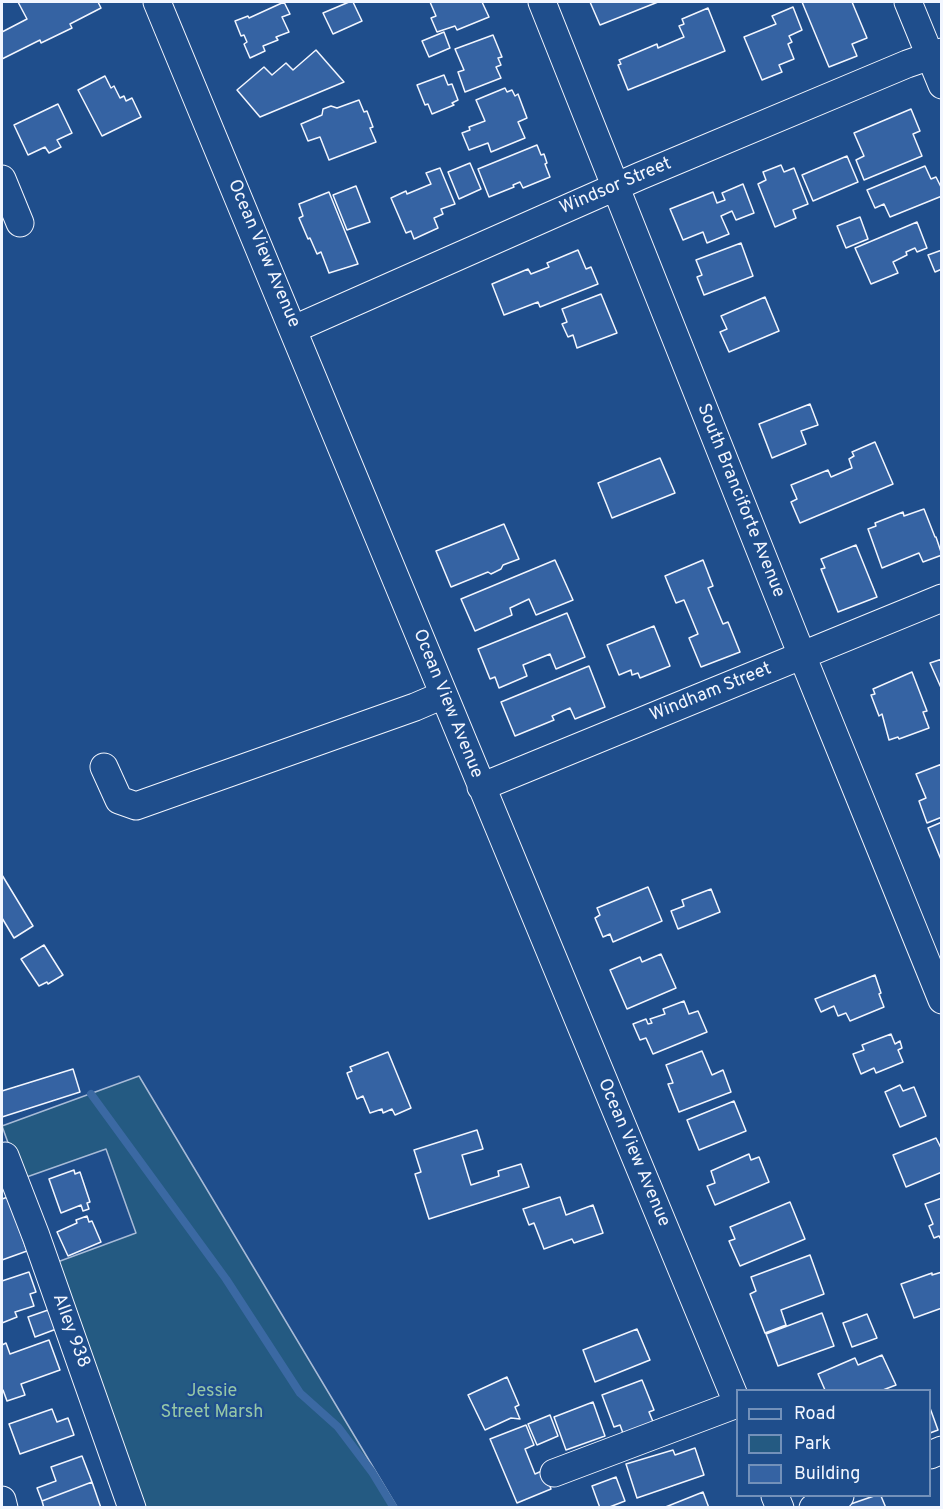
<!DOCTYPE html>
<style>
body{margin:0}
#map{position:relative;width:943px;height:1509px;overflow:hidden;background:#1f4e8c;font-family:Overpass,sans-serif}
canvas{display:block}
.frame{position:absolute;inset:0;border:3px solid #f2f6ff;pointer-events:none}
.legend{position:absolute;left:736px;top:1389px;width:195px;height:108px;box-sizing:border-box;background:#1f4e8c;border:2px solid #7391ba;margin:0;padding:8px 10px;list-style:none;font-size:18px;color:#f2f6ff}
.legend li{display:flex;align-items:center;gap:12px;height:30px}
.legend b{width:30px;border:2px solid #7391ba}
</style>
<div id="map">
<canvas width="943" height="1509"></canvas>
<div class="frame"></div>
<ul class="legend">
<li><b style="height:8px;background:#1f4e8c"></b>Road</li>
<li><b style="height:16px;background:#245a82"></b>Park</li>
<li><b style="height:16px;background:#3563a3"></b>Building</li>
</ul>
</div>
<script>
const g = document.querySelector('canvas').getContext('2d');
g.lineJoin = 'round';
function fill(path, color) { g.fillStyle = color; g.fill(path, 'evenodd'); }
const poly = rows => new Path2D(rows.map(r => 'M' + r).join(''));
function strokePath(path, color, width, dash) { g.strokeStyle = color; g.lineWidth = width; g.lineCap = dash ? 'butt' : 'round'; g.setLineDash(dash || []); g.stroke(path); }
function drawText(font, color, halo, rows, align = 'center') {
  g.font = font + ' Overpass,sans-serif'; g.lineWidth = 4.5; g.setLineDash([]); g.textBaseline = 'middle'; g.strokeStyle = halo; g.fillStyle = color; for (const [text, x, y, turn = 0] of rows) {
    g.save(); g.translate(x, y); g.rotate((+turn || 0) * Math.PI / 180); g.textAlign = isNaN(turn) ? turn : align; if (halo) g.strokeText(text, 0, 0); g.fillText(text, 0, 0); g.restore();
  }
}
const green = poly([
 [139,1076,397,1507,139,1507,52,1264,136,1233,106,1149,21,1179,2,1126,139,1076]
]);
fill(green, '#245a82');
strokePath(green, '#a8bbd7', 1.5);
strokePath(poly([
 [91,1094,226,1279,300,1393,338,1427,372,1472,394,1508]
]), '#3b69a3', 8);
const building = poly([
 [18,2,98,2,101,8,70,24,72,28,41,43,40,40,2,59,2,32,27,19,18,2],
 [284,2,290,14,282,17,289,32,276,37,278,40,263,46,265,51,250,58,244,44,247,42,244,35,241,36,235,21,248,16,249,18,284,2],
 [349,2,353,2,362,21,333,34,323,13,349,2],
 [430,2,482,2,489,17,457,30,455,26,437,32,431,18,436,16,430,2],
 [590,2,658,2,600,25,590,2],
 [802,2,852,2,867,38,852,44,857,56,829,67,802,2],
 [793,7,802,30,789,36,792,42,788,44,794,59,779,65,782,72,762,80,744,37,776,24,772,16,793,7],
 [708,8,725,51,628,90,618,65,621,64,619,60,657,44,658,48,684,37,679,26,684,24,682,19,708,8],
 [444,32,450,48,429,57,422,41,444,32],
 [493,35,502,57,498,58,501,65,496,67,501,78,465,92,458,72,464,70,455,49,493,35],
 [316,50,344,82,260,117,237,90,264,67,272,75,286,63,293,70,316,50],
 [444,75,448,85,452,84,458,100,452,103,454,105,432,114,428,104,425,105,417,85,444,75],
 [105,76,111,88,114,86,120,98,124,96,126,101,132,98,141,117,102,136,78,90,105,76],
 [505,88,507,92,512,90,515,96,518,94,527,118,518,122,525,138,491,152,488,143,469,150,462,133,470,130,469,127,485,121,476,100,505,88],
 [359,100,364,112,367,111,373,127,370,128,376,142,329,160,320,137,308,141,301,124,322,115,323,109,331,106,337,108,359,100],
 [58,104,72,133,57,140,61,147,49,153,45,147,28,155,14,125,58,104],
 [911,109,920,131,913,134,922,156,864,180,856,160,864,156,854,133,911,109],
 [537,145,541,155,544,154,547,163,545,164,550,177,523,188,520,182,513,185,514,187,489,197,478,169,537,145],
 [847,156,858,182,813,201,802,175,847,156],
 [470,163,481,189,459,199,448,172,470,163],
 [781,165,784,172,794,168,808,204,793,210,796,218,775,227,758,184,766,180,763,172,781,165],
 [925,166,931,179,936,177,942,189,942,196,890,217,884,204,875,208,867,190,925,166],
 [440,168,455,204,441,209,443,214,434,218,438,228,414,239,411,231,406,233,391,198,406,191,407,194,431,184,426,173,440,168],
 [743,184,754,213,736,220,732,211,721,216,729,234,707,243,703,232,683,240,670,209,713,192,717,203,725,200,722,193,743,184],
 [356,186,370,222,347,230,333,195,356,186],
 [329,192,358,264,329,273,321,252,317,254,310,238,308,239,299,218,303,216,299,204,329,192],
 [860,217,868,239,846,248,837,226,860,217],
 [917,222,927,248,917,252,915,248,906,252,907,255,893,262,898,273,871,284,855,248,917,222],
 [741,243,753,276,704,295,697,277,702,275,696,260,741,243],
 [578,250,586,269,591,267,598,284,540,307,538,302,504,315,492,284,528,269,531,274,549,267,547,263,578,250],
 [942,250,942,269,935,272,928,255,942,250],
 [601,294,617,333,577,348,573,335,568,337,562,324,567,322,562,309,601,294],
 [765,297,779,331,729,352,720,332,727,329,721,316,765,297],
 [810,404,818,425,801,431,806,444,772,458,759,424,810,404],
 [875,442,893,484,800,523,791,502,797,499,791,485,828,470,831,477,852,468,849,459,854,456,852,452,875,442],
 [660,458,675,493,612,518,598,483,660,458],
 [924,509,935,537,936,537,942,555,923,562,919,553,882,568,868,529,876,526,875,523,903,512,904,516,924,509],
 [504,524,519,559,503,565,501,569,491,574,488,572,451,587,436,551,504,524],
 [856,545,877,597,838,612,821,569,825,568,821,559,856,545],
 [555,560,573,600,536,615,529,599,510,608,512,615,475,631,461,599,555,560],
 [703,560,713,586,708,588,723,624,728,622,740,652,701,667,689,638,698,634,684,600,676,603,665,576,703,560],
 [567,613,585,657,556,669,550,654,523,665,527,676,499,688,495,677,490,679,478,649,567,613],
 [654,626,670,666,640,678,638,673,632,675,631,670,619,675,607,645,654,626],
 [942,659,942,690,930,663,942,659],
 [589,666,605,707,575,719,570,708,552,716,554,720,515,736,501,702,589,666],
 [912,672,927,711,923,712,929,728,899,739,898,737,889,740,882,714,879,716,871,695,875,694,873,689,912,672],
 [942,764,942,817,927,823,919,801,926,798,916,774,942,764],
 [942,822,942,862,928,828,942,822],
 [2,875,33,926,14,938,2,918,2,875],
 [648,887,662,921,613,942,610,934,603,937,595,918,600,915,597,908,648,887],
 [711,889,720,912,678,929,671,911,684,906,682,900,711,889],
 [44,945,63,975,48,984,47,982,39,986,21,959,44,945],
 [661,954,676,988,627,1009,610,970,640,957,642,962,661,954],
 [875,975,881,993,879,994,884,1007,850,1021,846,1013,838,1016,834,1006,821,1012,815,999,875,975],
 [684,1001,689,1014,698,1011,707,1032,653,1054,646,1038,640,1040,633,1024,646,1019,648,1024,652,1023,650,1019,665,1014,663,1009,684,1001],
 [891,1034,895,1044,900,1041,902,1048,898,1050,903,1062,876,1073,874,1068,861,1074,853,1054,864,1050,862,1045,891,1034],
 [702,1051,712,1075,723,1070,731,1092,679,1112,668,1084,673,1083,666,1065,702,1051],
 [388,1052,411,1108,395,1115,392,1109,383,1113,382,1109,370,1113,363,1096,357,1099,347,1073,352,1071,350,1067,388,1052],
 [73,1069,80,1092,2,1117,2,1091,73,1069],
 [900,1085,903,1091,914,1087,926,1116,900,1127,885,1092,900,1085],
 [734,1101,746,1131,699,1150,687,1120,734,1101],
 [477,1130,483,1149,462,1155,471,1185,499,1176,498,1171,521,1164,529,1187,429,1219,415,1174,421,1172,414,1150,477,1130],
 [936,1138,942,1150,942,1172,906,1187,893,1155,936,1138],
 [749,1154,751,1160,759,1157,769,1182,715,1205,707,1186,715,1183,711,1171,749,1154],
 [74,1170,75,1174,80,1172,90,1202,87,1203,89,1209,83,1211,81,1205,61,1213,49,1179,74,1170],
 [8,1197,27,1251,2,1260,2,1199,8,1197],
 [560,1197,566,1215,593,1205,603,1233,574,1243,572,1239,544,1249,534,1223,529,1225,523,1209,560,1197],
 [942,1198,942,1241,939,1236,934,1238,929,1226,933,1224,925,1204,942,1198],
 [790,1202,805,1239,740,1266,729,1241,735,1239,730,1227,790,1202],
 [87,1216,89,1222,92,1221,101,1242,68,1256,57,1232,77,1223,76,1220,87,1216],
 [810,1255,824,1294,781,1310,786,1325,765,1333,750,1294,756,1291,751,1277,810,1255],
 [29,1272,36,1292,30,1294,34,1306,15,1312,17,1317,2,1323,2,1281,29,1272],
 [942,1272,942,1308,914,1318,901,1284,932,1273,932,1275,942,1272],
 [51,1309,59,1328,35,1337,28,1317,51,1309],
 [822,1313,834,1346,778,1366,766,1334,822,1313],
 [867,1314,877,1338,852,1347,843,1323,867,1314],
 [637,1329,650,1360,595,1382,583,1350,637,1329],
 [49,1340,60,1370,21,1384,25,1395,7,1401,3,1390,2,1390,2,1345,6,1343,10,1354,49,1340],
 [882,1355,896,1385,883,1390,825,1390,818,1374,855,1358,858,1365,882,1355],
 [507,1377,519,1405,515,1407,520,1419,511,1418,485,1430,468,1395,507,1377],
 [642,1380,654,1410,649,1412,654,1424,624,1436,620,1425,614,1427,602,1395,642,1380],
 [593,1402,605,1436,566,1450,554,1417,593,1402],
 [930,1408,938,1430,930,1433,930,1408],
 [52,1409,57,1422,68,1418,74,1435,20,1454,9,1424,52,1409],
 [550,1415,558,1436,537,1445,528,1424,550,1415],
 [526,1425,534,1445,525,1449,535,1474,544,1470,551,1489,517,1503,490,1439,526,1425],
 [695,1448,704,1475,637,1498,626,1464,673,1450,675,1455,695,1448],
 [82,1456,92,1482,42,1501,37,1488,56,1481,51,1467,82,1456],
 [616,1477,625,1501,607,1508,600,1508,592,1486,616,1477],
 [92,1482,101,1508,44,1508,42,1501,92,1482],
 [703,1492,709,1508,663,1508,703,1492],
 [874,1496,881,1496,886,1508,842,1507,874,1496]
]);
fill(building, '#3563a3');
strokePath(building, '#f2f6ff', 1.5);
const minor = poly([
 [157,2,738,1405],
 [542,2,795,638,942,1000],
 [908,2,942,85],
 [2,179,20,223],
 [294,329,640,176,907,64,942,52],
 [104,767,119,800,136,806,415,707,443,695],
 [481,787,942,598],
 [2,1157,5,1156,36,1236,132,1508],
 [930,1455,942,1450],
 [554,1473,737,1404],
 [775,1496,780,1508],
 [2,1500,4,1508],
 [813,1508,840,1496]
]);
strokePath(minor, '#f2f6ff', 29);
strokePath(minor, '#1f4e8c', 27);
drawText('18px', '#f2f6ff', '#1f4e8c', [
 ["Windsor Street",616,187,-23],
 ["Ocean View Avenue",263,254,67],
 ["South Branciforte Avenue",740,501,68],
 ["Windham Street",711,693,-22],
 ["Ocean View Avenue",447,704,68],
 ["Ocean View Avenue",633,1153,67],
 ["Alley 938",70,1331,70]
]);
drawText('18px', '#97c8a6', '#1f4e8c', [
 ["Jessie",212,1392],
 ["Street Marsh",212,1413]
]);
</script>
